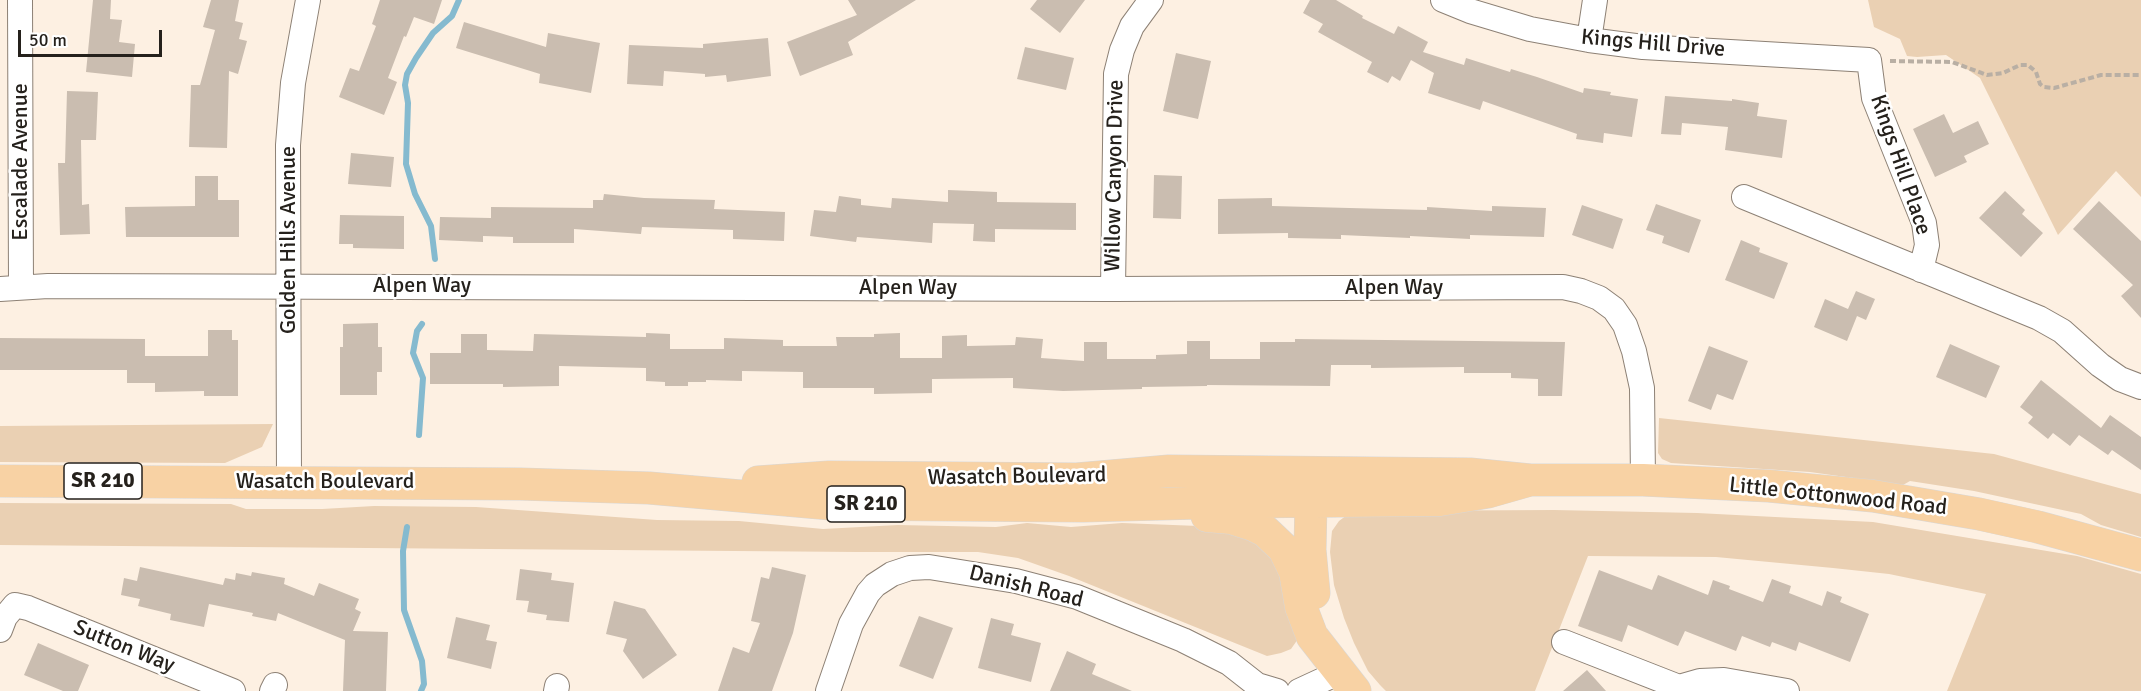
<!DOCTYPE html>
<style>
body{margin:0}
#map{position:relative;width:2141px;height:691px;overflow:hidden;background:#fdf0e2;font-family:Signika,sans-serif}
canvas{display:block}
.scale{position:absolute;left:18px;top:30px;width:144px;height:27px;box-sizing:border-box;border:3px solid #25211c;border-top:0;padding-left:8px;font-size:18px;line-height:21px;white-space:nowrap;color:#25211c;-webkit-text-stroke:4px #fff;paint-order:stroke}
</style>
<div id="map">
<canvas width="2141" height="691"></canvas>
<div class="scale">50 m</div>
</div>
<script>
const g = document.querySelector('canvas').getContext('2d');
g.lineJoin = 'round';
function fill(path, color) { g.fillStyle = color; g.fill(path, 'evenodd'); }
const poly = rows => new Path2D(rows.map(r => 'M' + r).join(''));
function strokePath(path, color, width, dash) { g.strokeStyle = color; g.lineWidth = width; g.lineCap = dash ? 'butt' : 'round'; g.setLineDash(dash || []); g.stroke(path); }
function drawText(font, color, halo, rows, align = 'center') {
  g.font = font + ' Signika,sans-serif'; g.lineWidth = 5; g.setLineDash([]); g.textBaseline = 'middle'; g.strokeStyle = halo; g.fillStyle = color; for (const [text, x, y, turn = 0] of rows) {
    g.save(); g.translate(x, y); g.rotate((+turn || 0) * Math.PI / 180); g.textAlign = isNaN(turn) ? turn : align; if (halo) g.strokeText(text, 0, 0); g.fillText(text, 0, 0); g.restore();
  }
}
fill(poly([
 [1868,0,2141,0,2141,197,2116,171,2058,235,1980,78,1946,55,1917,57,1907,56,1900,39,1874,27],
 [1659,418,1994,454,2141,494,2141,537,2101,525,2081,514,1974,491,1910,481,1903,485,1810,472,1671,463,1662,459,1658,453],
 [273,424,262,447,225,463,0,462,0,426],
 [0,503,231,504,246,509,322,509,374,506,476,507,657,520,739,521,823,529,898,525,996,527,1027,523,1071,527,1122,523,1224,527,1258,538,1277,564,1298,639,1291,649,1281,653,1267,656,1069,576,1018,558,978,552,857,552,0,545],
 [1554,510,1697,513,1873,522,2077,556,2141,574,2141,691,1947,691,1986,594,1889,574,1833,568,1716,557,1588,556,1535,691,1386,691,1380,685,1368,671,1354,643,1344,618,1334,585,1330,552,1332,531,1339,521,1351,512,1357,511]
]), '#ead0b3');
strokePath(poly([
 [435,259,431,226,415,194,406,164,408,103,405,85,407,74,416,58,433,33,452,16,459,0],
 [419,435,423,378,413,353,417,331,422,324],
 [407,527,403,551,404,610,422,661,424,684,421,691]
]), '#85bacf', 6);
fill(poly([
 [93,0,111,0,110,19,122,20,119,42,135,44,132,77,86,72],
 [211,0,239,0,235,21,243,23,239,39,247,41,238,74,229,71,227,148,189,147,191,85,200,85,215,30,203,27],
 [380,0,442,0,434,24,414,17,406,37,404,36,388,78,397,82,384,115,339,97,350,68,359,71,376,26,372,24],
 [848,0,916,0,848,42,853,55,800,76,787,42,857,15],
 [1037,0,1085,0,1060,33,1030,9],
 [1310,0,1336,0,1363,16,1362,18,1394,34,1398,26,1428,42,1423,52,1464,65,1466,58,1510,72,1511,69,1537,77,1583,93,1584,88,1611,92,1610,95,1638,99,1632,137,1604,133,1603,143,1576,139,1577,134,1483,101,1480,110,1428,93,1434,73,1411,60,1400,81,1392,76,1388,83,1367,72,1372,62,1318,32,1323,24,1303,13],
 [464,22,546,47,548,33,600,43,591,93,539,83,540,74,456,48],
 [768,38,771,76,727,82,726,75,705,77,705,74,664,71,663,86,627,84,629,45,703,48,703,44],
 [1025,47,1074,58,1066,90,1017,79],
 [1176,53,1211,61,1198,119,1163,111],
 [67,91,98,92,96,140,81,140,82,205,89,204,90,234,60,235,58,163,65,163],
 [1665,96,1732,101,1732,99,1759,103,1757,116,1787,120,1782,158,1725,150,1728,127,1682,123,1681,135,1661,134],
 [1944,114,1953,133,1978,121,1989,144,1964,156,1967,162,1935,177,1913,129],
 [351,153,394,157,391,187,348,184],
 [1154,175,1182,176,1181,219,1153,218],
 [195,176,218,176,218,200,239,200,239,237,126,237,125,207,195,206],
 [948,190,997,192,997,202,1076,203,1076,230,995,229,995,242,973,241,974,224,933,223,932,243,857,237,856,242,810,236,814,210,836,212,839,196,861,199,861,205,891,208,892,198,948,202],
 [2005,191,2025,210,2022,214,2043,233,2021,257,1979,218],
 [604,194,644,198,715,200,714,209,785,212,784,241,733,239,733,230,642,227,641,234,574,229,574,243,513,243,513,237,483,236,483,242,439,240,440,217,491,218,491,207,593,208,593,200,603,200],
 [1272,198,1272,206,1427,210,1427,207,1492,211,1492,206,1546,208,1544,237,1470,235,1470,239,1410,236,1410,238,1341,235,1341,239,1288,238,1288,233,1218,234,1218,199],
 [2099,201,2141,241,2141,318,2121,296,2133,285,2073,229],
 [1656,204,1701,220,1689,253,1662,243,1664,236,1646,230],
 [1582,205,1623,219,1613,249,1572,235],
 [340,215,404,216,404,249,353,248,353,244,339,244],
 [1741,240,1760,248,1759,252,1788,263,1774,299,1725,280],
 [1856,291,1875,299,1866,320,1857,316,1847,341,1814,327,1825,299,1848,309],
 [378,323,378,347,382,347,382,372,377,372,377,395,340,395,340,347,343,347,343,324],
 [208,330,232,330,232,340,238,340,238,396,204,396,204,391,155,392,155,383,127,383,127,370,0,370,0,338,145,339,145,356,208,356],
 [646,333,670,334,670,349,724,349,724,338,783,340,783,346,837,346,836,337,874,337,874,334,900,333,900,358,942,358,942,336,967,335,967,346,1015,345,1016,337,1043,339,1041,358,1084,361,1084,342,1107,342,1107,359,1156,359,1156,355,1187,354,1187,341,1210,341,1210,359,1260,359,1260,342,1295,342,1295,339,1565,342,1562,396,1538,396,1538,379,1511,378,1511,373,1464,373,1464,367,1371,368,1371,365,1331,365,1330,386,1207,385,1207,386,1142,387,1142,389,1063,391,1013,388,1013,378,932,379,932,393,874,394,874,388,803,388,803,372,742,371,742,381,706,380,706,382,688,382,688,386,665,386,665,382,646,381,646,368,559,366,559,386,503,387,503,384,430,384,430,353,461,353,461,334,487,334,487,350,533,351,534,334,646,337],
 [1950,344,2000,366,1986,398,1936,377],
 [1709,346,1748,361,1733,400,1717,394,1711,410,1688,401],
 [2041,380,2101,428,2110,415,2141,437,2141,470,2112,450,2108,455,2079,435,2070,446,2053,433,2048,439,2028,423,2033,417,2020,407],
 [140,567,223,585,225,578,235,580,236,573,251,576,252,572,285,578,284,584,314,596,319,583,359,599,355,609,361,612,353,631,388,632,386,691,343,691,345,640,278,613,276,621,252,616,253,613,209,604,204,627,170,620,171,614,138,606,140,599,121,595,124,578,137,581],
 [772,567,806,575,793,633,772,691,718,691,733,647,749,653,760,623,751,621,761,577,769,579],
 [520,569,552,573,551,580,574,583,569,622,546,620,547,615,527,612,529,601,516,600],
 [1599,570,1652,590,1658,575,1708,595,1713,580,1730,586,1729,589,1763,602,1772,579,1791,586,1789,593,1822,606,1827,591,1842,597,1840,602,1869,614,1850,662,1799,642,1796,651,1772,642,1770,647,1742,636,1736,651,1685,631,1678,646,1628,625,1622,642,1578,626],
 [614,601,645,609,677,655,643,679,623,651,627,639,606,634],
 [919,616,953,628,933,679,899,666],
 [456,617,490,625,486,640,497,642,491,669,447,658],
 [991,618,1014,624,1011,635,1041,643,1031,682,978,668],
 [38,643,89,665,78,691,63,691,24,675],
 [1067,651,1096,664,1092,674,1132,691,1050,691],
 [1587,670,1606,691,1563,691]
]), '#cabdb0');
const minor = poly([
 [20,0,21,287],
 [1443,0,1470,11,1530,29,1589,40,1643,47,1869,60,1874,98,1924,223,1927,245,1921,270],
 [1589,40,1595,0],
 [1744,197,2039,318,2062,331,2100,365,2120,379,2141,387],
 [0,289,48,286,1113,289,1563,287,1581,291,1599,298,1614,309,1625,325,1634,351,1642,388,1643,480],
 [1113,289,1116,74,1122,50,1132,26,1151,0],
 [289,482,288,145,293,83,308,0],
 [0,630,5,617,15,605,28,608,233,691],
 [1564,642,1679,687,1700,681,1724,680,1787,691],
 [272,691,275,685],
 [556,691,557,686],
 [828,691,851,624,868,593,875,585,892,574,910,568,929,567,1016,581,1077,597,1183,640,1229,663,1257,685,1277,691],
 [1299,691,1340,672]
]);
const major = poly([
 [0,481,520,484,649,488,831,504,1083,506,1237,502,1440,500,1488,492,1530,480],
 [758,482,829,477,1077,479,1169,471,1470,474,1530,480,1643,480,1769,486,1873,496,1979,514,2038,527,2141,555],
 [1311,501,1310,550,1314,593],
 [1207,516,1231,518,1253,525,1265,531,1284,549,1295,572,1301,607,1312,636,1355,691]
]);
strokePath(minor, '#8d8175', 26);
strokePath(major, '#d8d7d6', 33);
strokePath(poly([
 [1890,61,1952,62,1987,75,2003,73,2020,65,2028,65,2036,72,2040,84,2044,87,2054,88,2101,75,2141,75]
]), '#b9afa4', 4, [6, 3]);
strokePath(minor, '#fff', 24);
strokePath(major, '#f8d2a4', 32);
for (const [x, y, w] of [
 [103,481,78],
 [866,504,78]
]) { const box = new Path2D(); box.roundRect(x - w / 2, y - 18, w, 36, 4.5); g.fillStyle = '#fff'; g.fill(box); strokePath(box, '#25211c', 1.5); }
drawText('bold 21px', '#25211c', null, [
 ["SR 210",103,481],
 ["SR 210",866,504]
]);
drawText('22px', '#25211c', '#fff', [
 ["Kings Hill Drive",1653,44,5],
 ["Escalade Avenue",21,162,-90],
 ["Kings Hill Place",1900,165,71],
 ["Willow Canyon Drive",1115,176,-89],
 ["Golden Hills Avenue",289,240,-90],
 ["Alpen Way",422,286],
 ["Alpen Way",908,288],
 ["Alpen Way",1394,288],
 ["Wasatch Boulevard",1017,477,-1],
 ["Wasatch Boulevard",325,482],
 ["Little Cottonwood Road",1838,497,6],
 ["Danish Road",1026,587,14],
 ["Sutton Way",124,647,22]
]);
</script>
